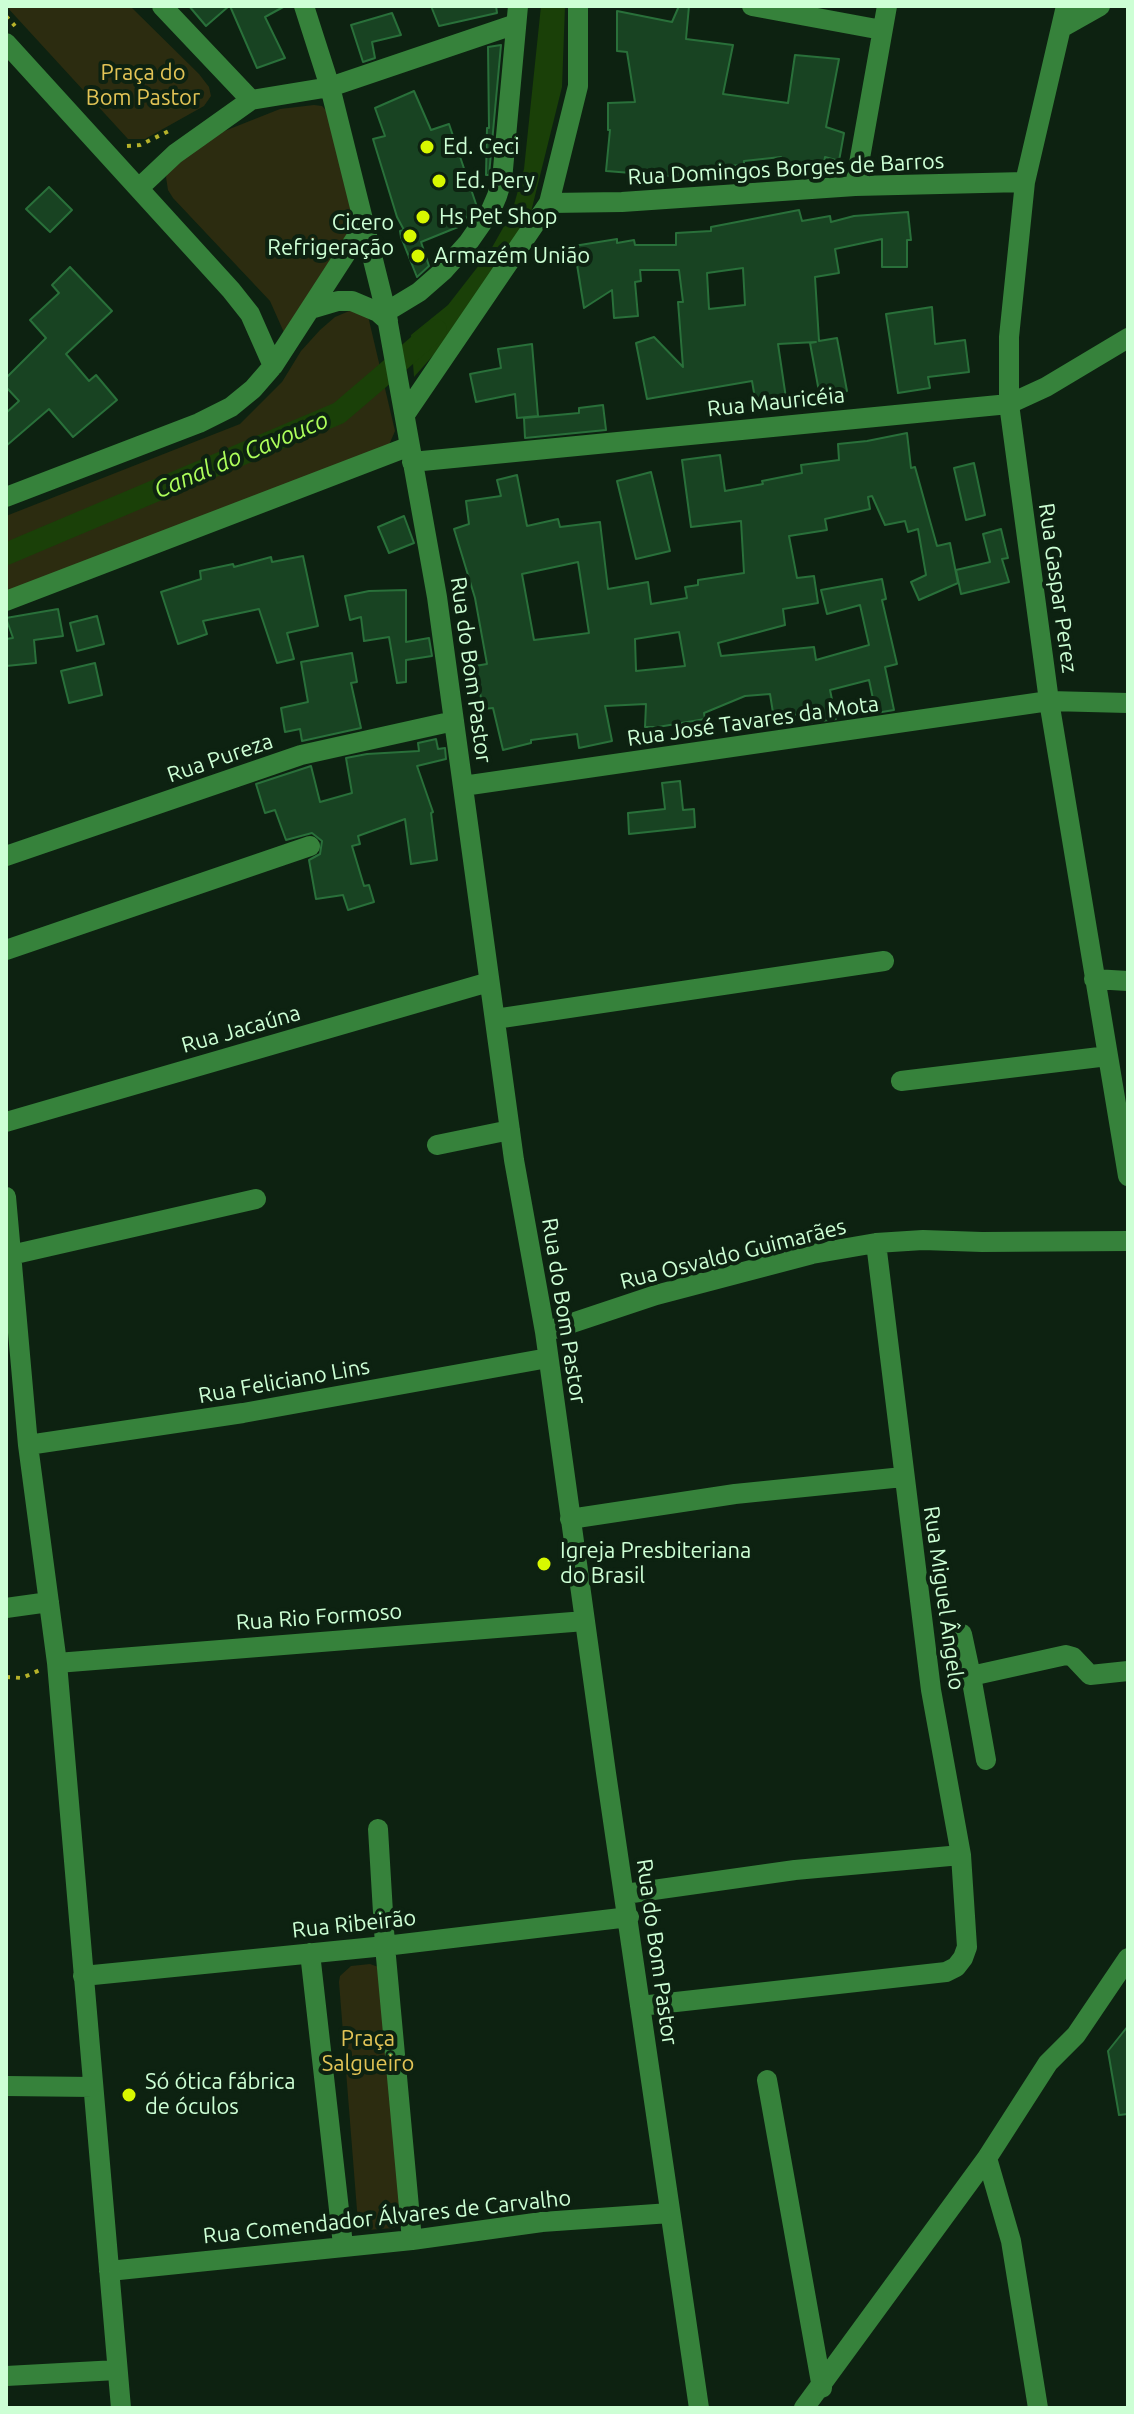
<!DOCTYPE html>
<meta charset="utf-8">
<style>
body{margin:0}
#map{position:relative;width:1134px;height:2414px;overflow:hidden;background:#0d2211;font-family:Ubuntu,sans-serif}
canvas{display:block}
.frame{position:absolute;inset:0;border:8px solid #cdffd5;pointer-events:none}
</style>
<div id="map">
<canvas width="1134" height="2414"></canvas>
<div class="frame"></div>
</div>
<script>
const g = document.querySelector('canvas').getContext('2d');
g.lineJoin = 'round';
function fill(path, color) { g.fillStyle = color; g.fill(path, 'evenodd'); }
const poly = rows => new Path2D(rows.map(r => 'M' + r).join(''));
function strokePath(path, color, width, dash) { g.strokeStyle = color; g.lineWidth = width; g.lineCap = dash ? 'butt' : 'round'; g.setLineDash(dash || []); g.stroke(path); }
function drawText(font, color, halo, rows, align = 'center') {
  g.font = font + ' Ubuntu,sans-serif'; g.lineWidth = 8; g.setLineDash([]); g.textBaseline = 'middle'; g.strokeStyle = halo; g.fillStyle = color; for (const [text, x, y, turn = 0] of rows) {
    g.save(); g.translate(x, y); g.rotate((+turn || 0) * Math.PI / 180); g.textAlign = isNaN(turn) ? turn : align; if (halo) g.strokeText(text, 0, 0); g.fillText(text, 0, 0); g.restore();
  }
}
fill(poly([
 [6,6,130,6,199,74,209,87,211,96,204,106,145,139,128,139],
 [314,105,322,106,328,112,361,217,286,337,270,301,173,198,168,190,166,177,169,167,217,134,280,109],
 [354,309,368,316,395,431,389,445,6,596,6,516,240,424,282,382,301,351,320,330,335,317],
 [370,1964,381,1968,402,2222,394,2228,367,2230,358,2223,339,1982,340,1976,351,1966]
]), '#2c2c10');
fill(poly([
 [541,6,565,6,562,87,529,220,468,316,414,377,411,335,448,305,490,251,512,212,524,169]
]), '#1a4008');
strokePath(poly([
 [6,554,339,413,436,330]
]), '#1a4008', 22);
const building = poly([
 [189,6,229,6,206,26,189,6],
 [230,6,285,6,265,17,285,58,257,68,230,6],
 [431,6,496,6,497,13,439,26,431,6],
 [679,6,689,6,686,39,733,45,723,94,788,103,795,55,839,59,826,127,844,133,839,161,825,157,823,170,778,172,781,157,744,161,744,165,699,167,699,181,684,181,683,177,606,171,610,130,608,130,608,103,635,102,627,52,617,51,617,11,672,22,679,6],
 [392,13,401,35,372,42,375,58,363,62,351,25,392,13],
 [501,45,489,175,486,175,487,128,489,128,488,47,501,45],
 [414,91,431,130,449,124,477,207,458,227,421,242,429,266,417,277,401,237,400,231,404,230,397,217,373,139,385,136,375,108,414,91],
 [49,187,72,210,50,232,26,209,49,187],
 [799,210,802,221,830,216,831,222,854,216,908,212,911,240,907,240,907,267,882,267,882,239,835,249,839,273,815,277,819,341,837,338,847,391,820,397,810,343,816,342,778,344,787,405,757,410,752,381,647,399,636,343,654,337,683,367,678,302,683,302,679,270,640,270,641,281,635,282,638,316,614,318,612,290,584,308,574,246,617,239,617,243,634,240,635,245,676,245,676,233,711,231,711,227,799,210],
 [743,268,745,305,709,309,707,273,743,268],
 [70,267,112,311,66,354,89,381,96,375,117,400,73,437,49,409,6,446,6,413,19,401,6,387,6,378,46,338,30,320,59,293,52,285,70,267],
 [932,307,935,344,965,340,969,372,928,377,930,388,898,393,886,314,932,307],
 [532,344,538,416,517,418,515,394,476,402,470,374,501,368,498,349,532,344],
 [603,405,606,430,525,438,524,418,579,413,579,408,603,405],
 [907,433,911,468,915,467,937,546,950,543,958,583,919,600,911,582,926,575,918,529,908,532,905,521,885,525,872,496,868,497,870,509,825,519,827,530,789,536,797,578,814,576,818,603,783,609,785,625,718,643,721,656,814,647,816,660,869,645,860,605,827,614,821,590,882,579,886,599,882,600,897,664,885,667,894,710,876,713,869,680,830,690,836,719,806,723,804,713,774,719,770,694,745,696,704,713,705,719,658,727,645,727,646,704,605,706,612,741,579,748,577,734,531,740,531,743,503,750,493,708,483,709,475,666,487,664,475,598,454,529,469,524,466,501,501,496,497,480,517,475,527,526,558,519,560,527,600,522,608,589,648,582,651,604,687,598,685,587,698,585,698,580,744,573,741,521,691,527,682,460,720,455,725,491,763,484,762,481,802,473,801,465,839,460,838,444,867,441,907,433],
 [578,562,589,633,534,640,522,574,578,562],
 [679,632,685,666,636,671,635,639,679,632],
 [974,463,985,515,966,520,954,468,974,463],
 [651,472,670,551,636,559,617,481,651,472],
 [404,516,414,543,389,553,378,527,404,516],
 [1001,529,1008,558,1002,559,1009,582,961,594,956,570,990,562,983,534,1001,529],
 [303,556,318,626,287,633,294,659,277,663,259,609,203,621,207,634,178,644,161,592,201,579,200,571,233,564,234,567,271,557,272,562,303,556],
 [406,590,406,642,429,638,432,656,406,660,406,682,397,683,389,637,364,641,361,617,350,620,345,596,369,591,406,590],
 [58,609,63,636,34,640,36,663,6,666,6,639,13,638,6,618,58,609],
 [97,616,104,644,77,651,70,623,97,616],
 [352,653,357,682,351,683,361,728,302,741,300,729,285,732,281,708,308,702,301,662,352,653],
 [95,663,102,695,69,703,61,671,95,663],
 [436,739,438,749,445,748,446,759,417,766,433,812,431,813,437,860,411,864,405,819,358,836,360,844,352,846,364,886,369,885,374,902,348,910,343,895,316,899,309,860,320,854,322,841,312,833,286,840,275,810,265,813,256,784,311,766,320,802,352,793,346,758,367,754,419,751,418,743,436,739],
 [680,781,683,810,694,809,695,827,629,834,628,813,665,809,662,783,680,781],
 [1128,2026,1128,2114,1119,2115,1108,2051,1128,2026]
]);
fill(building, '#184322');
strokePath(building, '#29703a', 2);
strokePath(poly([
 [6,16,15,26],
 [127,146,140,145,171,130],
 [6,1677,22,1678,40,1670]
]), '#b6b22a', 4, [4, 6]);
strokePath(poly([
 [162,6,251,100],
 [304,6,330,87,386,312,437,597,514,1160,545,1332,606,1773,699,2408],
 [752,6,882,30],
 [1066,6,1025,182,1009,337,1009,404,1049,701,1128,1176],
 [1061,28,1100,6],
 [6,43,231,290,250,314,273,366],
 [855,186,887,6],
 [140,187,175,154,251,100,330,87,516,24],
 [549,203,622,202,855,186,1025,182],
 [311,309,338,301,352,301,378,312,388,321],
 [386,312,419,292,443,271,468,243,491,210,497,196,502,180,518,6],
 [406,413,549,203,578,86,578,6],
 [412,462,1009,404,1046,387,1128,338],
 [6,497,199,423,231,407,253,389,273,366,365,224],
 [6,601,410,446],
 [463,786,1049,701,1128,703],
 [6,856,301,755,454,721],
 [6,950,310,846],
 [1094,979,1128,981],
 [495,1019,884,961],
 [901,1081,1108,1056],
 [6,1122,489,982],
 [437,1145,510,1130],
 [6,1197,28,1445,57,1663,121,2408],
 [11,1255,256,1199],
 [545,1332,656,1295,812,1254,876,1243,923,1240,982,1242,1128,1241],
 [28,1445,243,1413,548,1358],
 [570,1519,735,1494,903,1477],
 [6,1608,49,1602],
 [962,1634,971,1676],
 [57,1663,585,1621],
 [986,1760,971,1676,1066,1655,1073,1657,1090,1675,1128,1671],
 [378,1829,385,1946,412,2240],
 [625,1894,795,1870,961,1855],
 [310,1953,343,2245],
 [83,1976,385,1946,629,1917],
 [640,2006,946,1972,956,1967,963,1958,967,1947,961,1855,931,1690,876,1243],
 [767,2080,822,2388],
 [6,2086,93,2087],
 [987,2158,1011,2241,1038,2408],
 [109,2271,412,2240,542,2222,670,2213],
 [6,2376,117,2370],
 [804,2408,987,2158,1048,2063,1076,2035,1128,1958]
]), '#36823b', 20);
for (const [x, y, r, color] of [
 [427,147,8,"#d8f800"],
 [439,181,8,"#d8f800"],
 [423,217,8,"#d8f800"],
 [410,236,8,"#d8f800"],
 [418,256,8,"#d8f800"],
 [544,1564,8,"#d8f800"],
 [129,2095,8,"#d8f800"]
]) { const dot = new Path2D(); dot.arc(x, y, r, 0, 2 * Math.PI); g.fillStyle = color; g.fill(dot); strokePath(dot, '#0d2211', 3); }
drawText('22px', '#e2c456', '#0d2211', [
 ["Praça do",143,73],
 ["Bom Pastor",143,98],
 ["Praça",368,2039],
 ["Salgueiro",368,2064]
]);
drawText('22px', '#cdffd5', '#0d2211', [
 ["Ed. Ceci",443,147],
 ["Ed. Pery",455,181],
 ["Hs Pet Shop",439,217],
 ["Cicero",394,223,"right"],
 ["Refrigeração",394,248,"right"],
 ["Armazém União",434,256],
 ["Igreja Presbiteriana",560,1551],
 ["do Brasil",560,1576],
 ["Só ótica fábrica",145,2082],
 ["de óculos",145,2107]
], 'left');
drawText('22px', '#cdffd5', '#0d2211', [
 ["Rua Domingos Borges de Barros",786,169,-3],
 ["Rua Mauricéia",776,402,-6],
 ["Rua Gaspar Perez",1058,588,82],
 ["Rua do Bom Pastor",471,670,82],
 ["Rua José Tavares da Mota",753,721,-8],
 ["Rua Pureza",220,758,-19],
 ["Rua Jacaúna",241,1029,-16],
 ["Rua Osvaldo Guimarães",733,1254,-14],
 ["Rua do Bom Pastor",564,1311,81],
 ["Rua Feliciano Lins",284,1381,-10],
 ["Rua Miguel Ângelo",944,1598,82],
 ["Rua Rio Formoso",319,1617,-4],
 ["Rua Ribeirão",354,1924,-6],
 ["Rua do Bom Pastor",657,1952,82],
 ["Rua Comendador Álvares de Carvalho",387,2217,-6]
]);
drawText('italic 24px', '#aeff5b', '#0d2211', [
 ["Canal do Cavouco",241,455,-23]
]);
</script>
